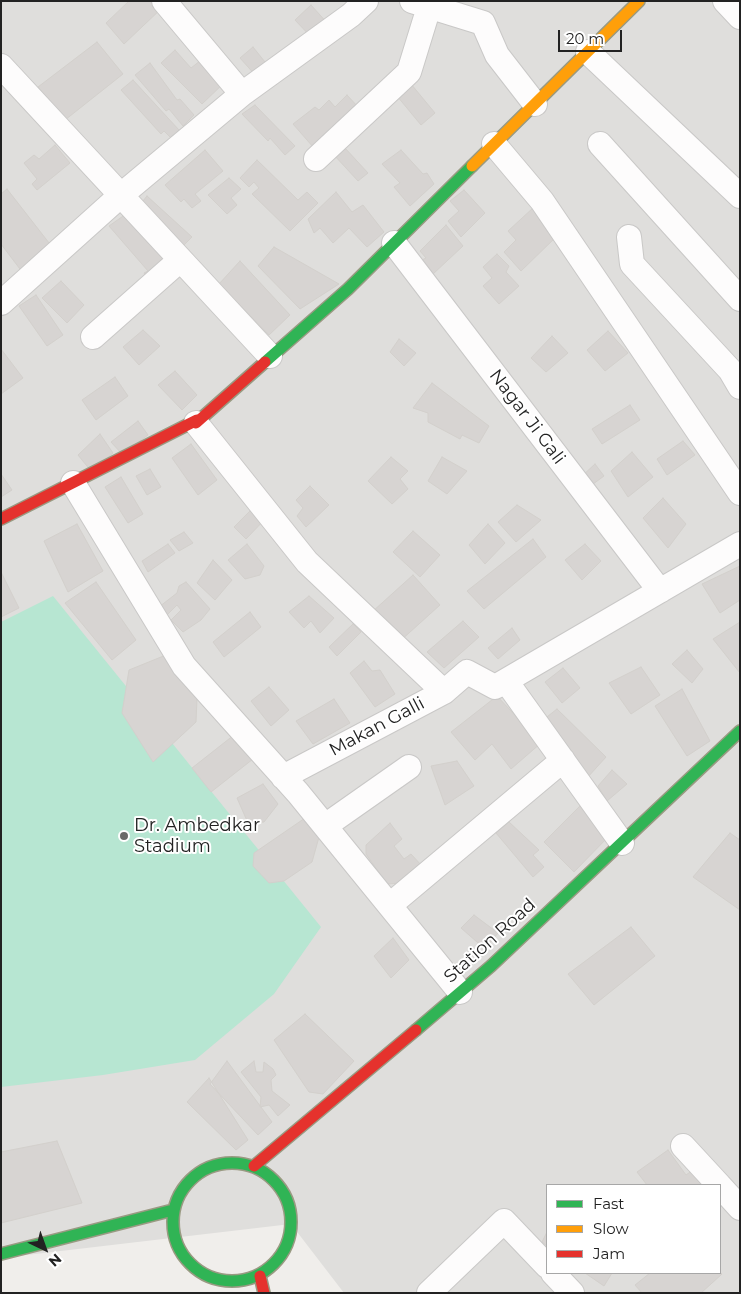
<!DOCTYPE html>
<style>
body{margin:0}
#map{position:relative;width:741px;height:1294px;overflow:hidden;background:#f0eeeb;font-family:Montserrat,sans-serif}
canvas{display:block}
.frame{position:absolute;inset:0;border:2px solid #222;pointer-events:none}
.legend{position:absolute;left:546px;top:1184px;width:175px;height:90px;box-sizing:border-box;background:#fff;border:1px solid #a7a7a7;margin:0;padding:6px 9px;list-style:none;font-size:15px;color:#222}
.legend li{display:flex;align-items:center;gap:10px;height:25px}
.legend b{width:25px;border:1px solid #a7a7a7}
.north{position:absolute;left:20px;top:1224px;width:50px;height:50px;-webkit-text-stroke:4px #fff;paint-order:stroke;rotate:138deg;font-size:14px;font-weight:700;line-height:20px;text-align:center;color:#222}
.north::after{content:'';display:block;margin:auto;width:18px;height:22px;background:#222;clip-path:polygon(50% 0,100% 100%,50% 72%,0 100%)}
.scale{position:absolute;left:558px;top:30px;width:64px;height:22px;box-sizing:border-box;border:2px solid #222;border-top:0;padding-left:6px;font-size:15px;line-height:18px;white-space:nowrap;color:#222;-webkit-text-stroke:4px #fff;paint-order:stroke}
</style>
<div id="map">
<canvas width="741" height="1294"></canvas>
<div class="frame"></div>
<ul class="legend">
<li><b style="height:6px;background:#30b455"></b>Fast</li>
<li><b style="height:6px;background:#ff9f0a"></b>Slow</li>
<li><b style="height:6px;background:#e5322d"></b>Jam</li>
</ul>
<div class="north">N</div>
<div class="scale">20 m</div>
</div>
<script>
const g = document.querySelector('canvas').getContext('2d');
g.lineJoin = 'round';
function fill(path, color) { g.fillStyle = color; g.fill(path, 'evenodd'); }
const poly = rows => new Path2D(rows.map(r => 'M' + r).join(''));
function strokePath(path, color, width, dash) { g.strokeStyle = color; g.lineWidth = width; g.lineCap = dash ? 'butt' : 'round'; g.setLineDash(dash || []); g.stroke(path); }
function drawText(font, color, halo, rows, align = 'center') {
  g.font = font + ' Montserrat,sans-serif'; g.lineWidth = 4; g.setLineDash([]); g.textBaseline = 'middle'; g.strokeStyle = halo; g.fillStyle = color; for (const [text, x, y, turn = 0] of rows) {
    g.save(); g.translate(x, y); g.rotate((+turn || 0) * Math.PI / 180); g.textAlign = isNaN(turn) ? turn : align; if (halo) g.strokeText(text, 0, 0); g.fillText(text, 0, 0); g.restore();
  }
}
fill(poly([
 [1,1,740,1,740,1293,344,1293,291,1224,1,1258],
 [547,1185,720,1185,720,1273,547,1273]
]), '#dfdedc');
fill(poly([
 [53,596,321,927,274,994,195,1060,103,1075,1,1087,1,622]
]), '#b7e6d2');
const building = poly([
 [129,1,158,1,163,7,124,44,106,23,129,1],
 [311,5,329,25,313,39,295,20,311,5],
 [97,42,123,74,65,120,38,87,97,42],
 [253,47,269,67,257,77,240,58,253,47],
 [175,50,191,68,205,57,225,82,202,104,161,63,175,50],
 [150,63,177,100,180,99,194,115,183,126,169,109,166,111,135,75,150,63],
 [133,80,179,130,171,138,164,131,161,134,121,90,133,80],
 [411,84,435,113,421,125,397,96,411,84],
 [347,95,359,108,314,148,293,124,315,107,319,110,329,100,335,107,347,95],
 [255,105,295,146,285,155,270,138,268,141,242,114,255,105],
 [55,145,70,163,37,190,32,184,37,179,24,163,34,155,39,159,55,145],
 [345,148,368,173,358,181,334,155,345,148],
 [205,150,223,171,195,194,201,201,192,208,184,199,181,202,165,185,205,150],
 [401,150,423,174,427,173,434,184,410,206,394,187,400,183,382,164,401,150],
 [257,160,298,200,307,192,318,203,290,231,252,194,259,188,254,182,249,187,240,178,257,160],
 [229,178,241,189,231,198,237,205,227,214,208,195,229,178],
 [7,189,53,248,23,273,1,244,1,194,7,189],
 [464,190,485,213,461,237,448,221,459,211,450,201,464,190],
 [336,192,352,212,363,205,384,232,367,247,349,228,333,243,320,228,314,233,308,219,336,192],
 [147,196,192,237,181,248,139,206,147,196],
 [533,208,556,237,521,271,504,252,516,240,508,231,533,208],
 [126,214,169,265,150,282,144,273,148,271,109,226,126,214],
 [446,225,463,246,433,274,420,261,426,258,420,251,446,225],
 [274,247,339,284,300,309,258,266,274,247],
 [497,254,509,266,506,272,519,286,499,304,483,286,492,278,483,267,497,254],
 [240,261,290,315,269,335,219,284,240,261],
 [61,281,84,305,67,323,42,298,61,281],
 [36,295,63,335,47,346,19,306,36,295],
 [143,330,160,346,139,365,123,347,143,330],
 [608,331,628,353,605,371,587,350,608,331],
 [552,336,568,353,546,372,531,358,552,336],
 [399,339,416,353,404,366,390,352,399,339],
 [1,349,23,378,1,394,1,349],
 [175,371,197,395,182,410,158,385,175,371],
 [115,377,128,396,96,420,82,400,115,377],
 [432,383,489,426,479,443,462,435,460,439,428,422,428,413,413,408,432,383],
 [630,405,640,420,602,444,592,429,630,405],
 [138,421,148,435,122,454,111,442,138,421],
 [100,434,113,453,91,471,78,455,100,434],
 [683,441,695,455,667,475,657,459,683,441],
 [191,444,217,480,198,495,172,458,191,444],
 [632,452,653,477,628,497,611,471,632,452],
 [391,457,408,471,400,479,408,489,392,504,368,481,391,457],
 [442,457,467,471,447,494,428,481,442,457],
 [595,464,604,476,589,487,581,477,595,464],
 [150,469,161,487,147,495,136,476,150,469],
 [1,474,12,490,1,497,1,474],
 [121,477,143,514,128,523,105,487,121,477],
 [310,486,329,505,306,527,297,516,303,508,296,500,310,486],
 [663,498,686,524,668,548,643,518,663,498],
 [257,504,268,516,246,539,234,527,257,504],
 [517,505,541,520,516,542,498,522,517,505],
 [77,524,103,571,68,592,44,541,77,524],
 [488,524,505,543,485,564,469,545,488,524],
 [413,531,440,555,420,577,393,552,413,531],
 [184,532,193,543,179,551,170,540,184,532],
 [533,539,546,557,484,609,467,591,533,539],
 [168,544,175,553,148,572,142,561,168,544],
 [247,544,264,566,260,575,245,579,228,560,247,544],
 [585,544,601,561,582,580,565,560,585,544],
 [213,560,232,580,215,600,197,583,213,560],
 [740,566,740,600,720,613,702,584,740,566],
 [1,572,19,608,1,617,1,572],
 [413,575,440,605,399,642,372,612,413,575],
 [96,582,136,640,112,660,65,603,96,582],
 [186,582,210,609,201,620,183,632,171,620,181,610,177,605,166,616,159,607,177,593,179,586,186,582],
 [309,596,334,618,320,633,311,621,304,628,289,612,309,596],
 [250,612,261,627,224,657,213,642,250,612],
 [463,621,479,637,444,668,427,652,463,621],
 [740,622,740,673,713,639,740,622],
 [353,624,361,632,337,656,329,647,353,624],
 [512,628,520,640,498,659,488,648,512,628],
 [687,650,703,669,692,683,672,664,687,650],
 [166,655,197,698,196,722,153,762,122,713,129,670,166,655],
 [364,661,372,671,380,670,395,694,375,707,350,673,364,661],
 [641,667,660,695,631,714,609,683,641,667],
 [563,668,580,688,562,703,545,682,563,668],
 [269,687,289,710,271,726,251,701,269,687],
 [682,689,710,741,687,756,655,706,682,689],
 [497,696,541,743,511,769,492,744,475,760,451,732,497,696],
 [334,699,350,723,313,744,296,721,334,699],
 [557,709,606,757,587,778,538,724,557,709],
 [234,735,253,759,211,792,192,768,234,735],
 [457,761,474,786,445,805,431,766,457,761],
 [612,770,627,784,607,801,598,786,612,770],
 [263,784,278,804,264,822,248,823,237,798,263,784],
 [583,803,609,836,574,872,544,842,583,803],
 [308,816,319,837,312,862,284,881,269,883,253,866,254,853,308,816],
 [509,822,539,850,533,855,544,867,533,877,496,833,509,822],
 [390,823,402,839,394,846,404,859,411,854,422,866,400,883,387,884,366,854,366,845,390,823],
 [730,833,740,840,740,910,693,877,730,833],
 [474,915,498,933,485,949,461,928,474,915],
 [631,927,655,956,594,1005,568,974,631,927],
 [393,938,409,960,391,978,374,956,393,938],
 [305,1014,354,1061,323,1094,309,1092,274,1040,305,1014],
 [227,1061,272,1122,258,1135,210,1084,227,1061],
 [254,1061,256,1072,263,1072,264,1062,273,1069,276,1075,271,1080,272,1091,290,1105,278,1116,269,1105,260,1107,261,1097,241,1072,254,1061],
 [209,1078,248,1140,236,1150,187,1102,209,1078],
 [57,1141,82,1203,1,1223,1,1152,57,1141],
 [668,1150,686,1175,693,1170,705,1185,647,1185,637,1172,668,1150],
 [547,1232,547,1246,542,1242,547,1232],
 [720,1272,722,1274,701,1293,642,1293,635,1285,650,1273,720,1272],
 [585,1273,612,1273,604,1286,585,1273]
]);
fill(building, '#d7d4d2');
strokePath(building, '#d3d0cc', 1);
const street = poly([
 [164,1,242,94],
 [412,1,483,23,497,55,535,104],
 [725,1,740,17],
 [588,52,740,196],
 [1,66,270,356],
 [494,144,542,201,740,493],
 [600,144,740,299],
 [316,159,409,72,429,7],
 [629,237,632,264,730,370,740,387],
 [394,243,660,591],
 [1,303,120,196,242,94,351,15,366,1],
 [93,337,180,260],
 [196,423,307,562,444,692],
 [73,483,184,666,298,793,460,992],
 [506,681,622,843],
 [283,777,444,692,467,672,495,687,740,544],
 [325,826,409,767],
 [390,905,563,760],
 [683,1146,719,1185],
 [720,1186,740,1208],
 [553,1273,572,1293],
 [429,1293,504,1221,547,1266]
]);
const fast = poly([
 [265,362,348,289,472,166],
 [416,1030,491,966,740,731],
 '173 1222a59 59 0 1 1 118 0a59 59 0 1 1-118 0Z',
 [1,1254,173,1210]
]);
const slow = poly([
 [472,166,639,1]
]);
const jam = poly([
 [1,519,197,420,196,423,265,362],
 [254,1166,416,1030],
 [260,1276,264,1293]
]);
strokePath(street, '#c9c8c7', 26);
strokePath(fast, '#999a82', 14);
strokePath(slow, '#999a82', 14);
strokePath(jam, '#999a82', 14);
strokePath(street, '#fdfcfc', 24);
strokePath(fast, '#30b455', 11);
strokePath(slow, '#ff9f0a', 11);
strokePath(jam, '#e5322d', 11);
for (const [x, y, r, color] of [
 [124,836,5,"#6a6968"]
]) { const dot = new Path2D(); dot.arc(x, y, r, 0, 2 * Math.PI); g.fillStyle = color; g.fill(dot); strokePath(dot, '#fff', 2); }
drawText('18px', '#222', '#fff', [
 ["Nagar Ji Gali",527,417,53],
 ["Makan Galli",377,727,-28],
 ["Station Road",490,941,-42]
]);
drawText('18px', '#222', '#fff', [
 ["Dr. Ambedkar",134,826],
 ["Stadium",134,847]
], 'left');
</script>
